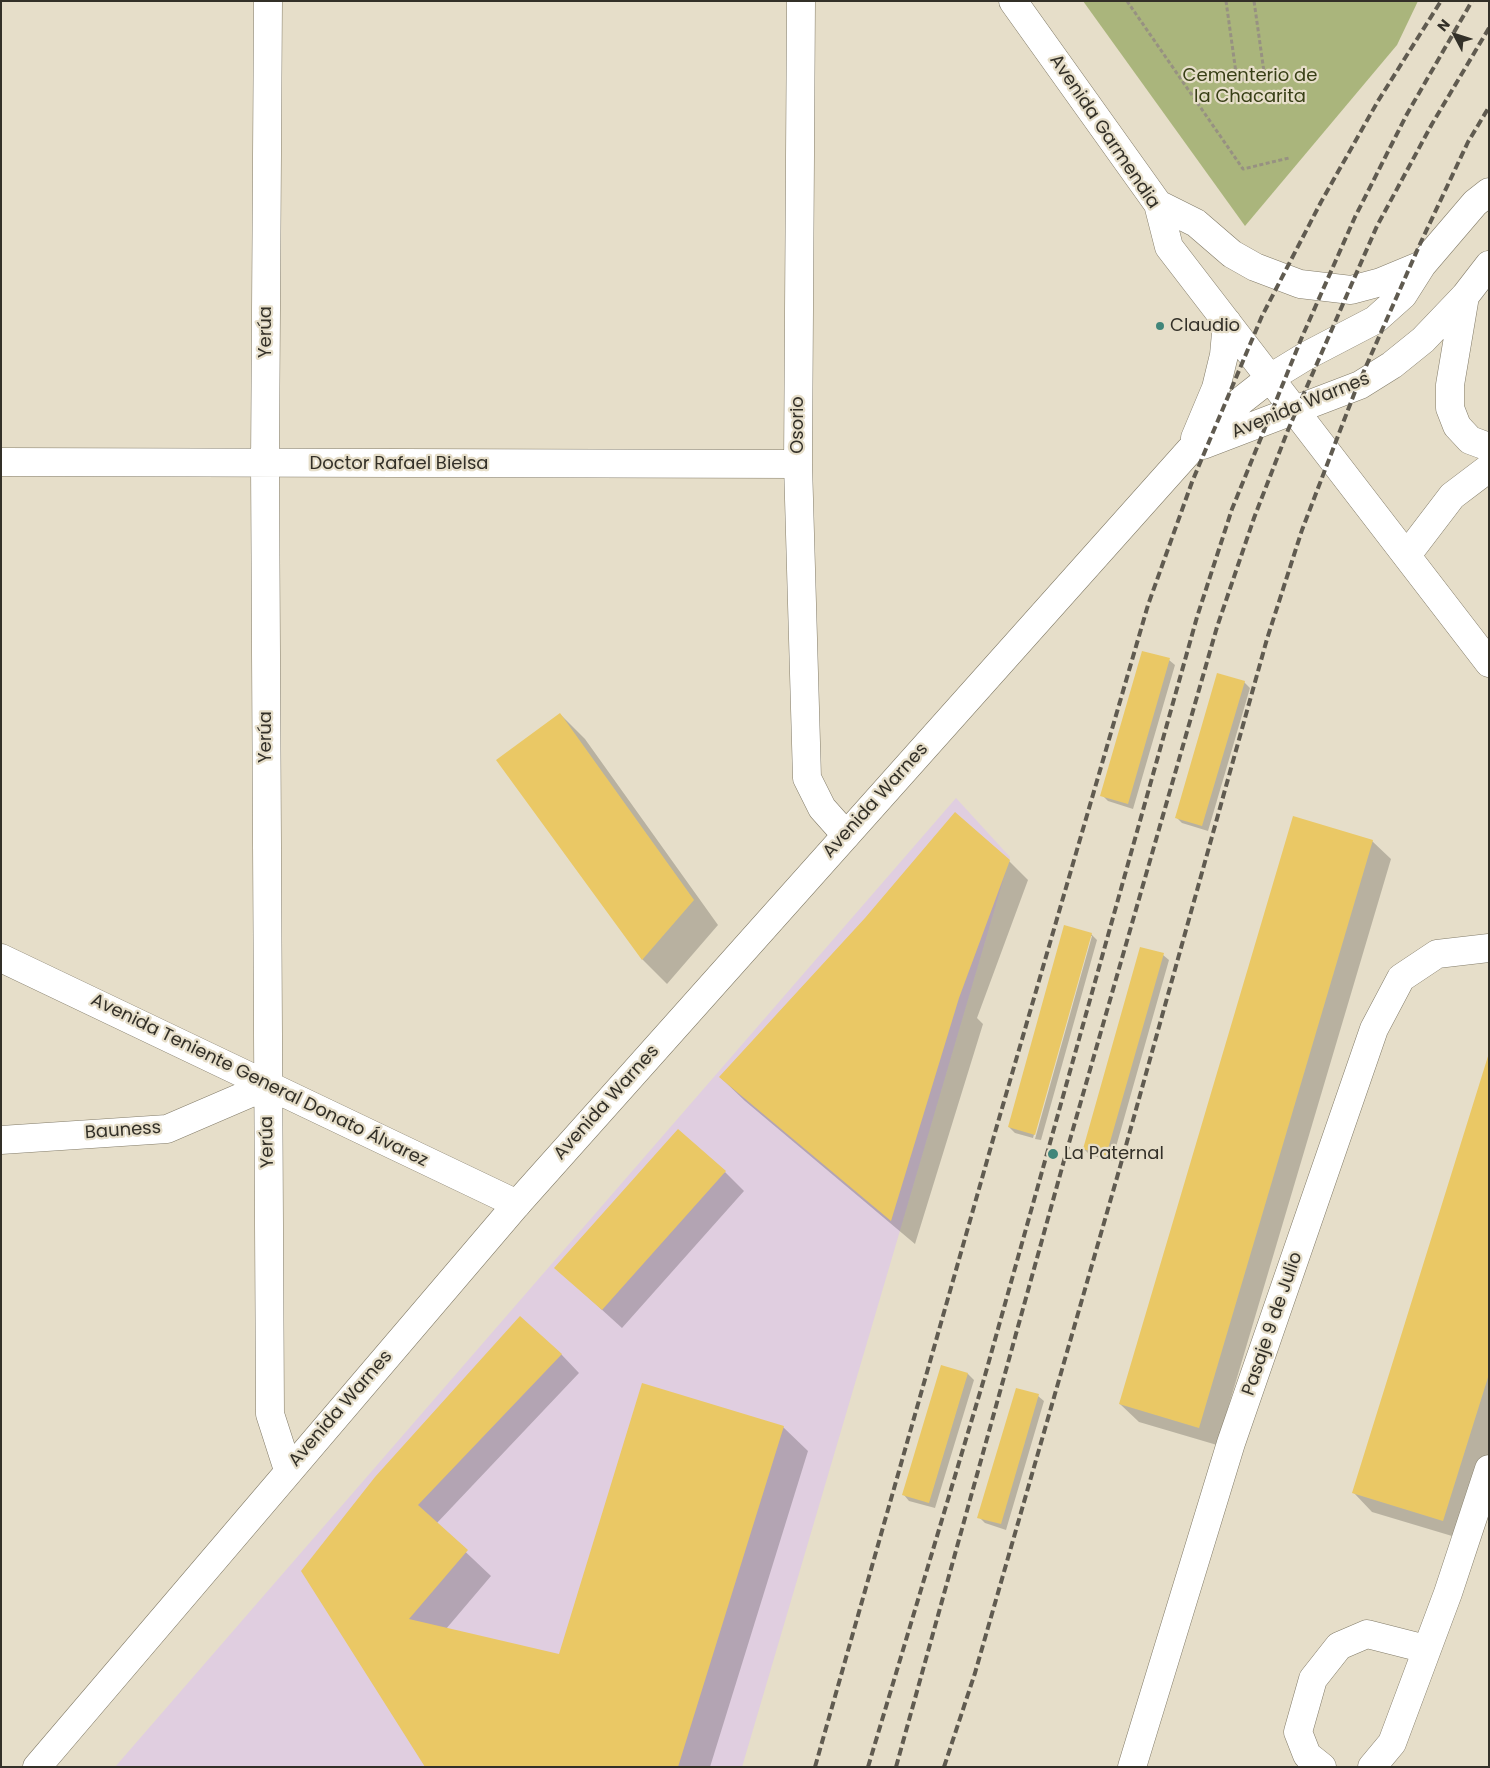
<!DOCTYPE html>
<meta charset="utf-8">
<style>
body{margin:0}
#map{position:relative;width:1490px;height:1768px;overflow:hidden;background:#e6dec9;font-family:Poppins,sans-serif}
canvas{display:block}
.frame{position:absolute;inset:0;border:2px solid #333028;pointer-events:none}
.north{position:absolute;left:1430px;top:10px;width:50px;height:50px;-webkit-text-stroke:4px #e6dec9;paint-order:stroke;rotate:310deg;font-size:14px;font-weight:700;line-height:20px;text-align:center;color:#333028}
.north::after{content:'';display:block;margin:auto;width:18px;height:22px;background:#333028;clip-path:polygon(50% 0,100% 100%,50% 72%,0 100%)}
</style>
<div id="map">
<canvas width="1490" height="1768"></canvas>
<div class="frame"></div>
<div class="north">N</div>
</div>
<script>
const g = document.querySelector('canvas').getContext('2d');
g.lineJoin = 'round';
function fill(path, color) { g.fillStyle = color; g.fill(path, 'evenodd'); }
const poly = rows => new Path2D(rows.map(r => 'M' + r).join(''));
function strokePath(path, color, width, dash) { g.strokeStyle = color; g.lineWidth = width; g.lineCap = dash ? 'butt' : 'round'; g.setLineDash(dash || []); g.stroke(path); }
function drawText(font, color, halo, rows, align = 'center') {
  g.font = font + ' Poppins,sans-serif'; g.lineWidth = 4.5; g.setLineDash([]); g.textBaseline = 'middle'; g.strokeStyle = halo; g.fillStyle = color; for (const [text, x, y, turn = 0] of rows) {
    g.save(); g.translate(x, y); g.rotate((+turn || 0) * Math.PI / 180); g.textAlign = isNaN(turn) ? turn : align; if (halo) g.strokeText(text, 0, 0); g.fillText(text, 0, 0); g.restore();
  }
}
fill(poly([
 [956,798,1010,857,742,1767,115,1767]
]), '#e0cee0');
fill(poly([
 [1083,1,1418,1,1397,45,1245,226]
]), '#aab57c');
fill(poly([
 [1169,660,1175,665,1133,809,1108,801,1102,795],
 [1244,682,1250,688,1208,831,1182,823,1177,818],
 [560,714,585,739,718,925,667,984,642,959],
 [1372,841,1391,859,1217,1445,1139,1422,1120,1404],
 [1009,861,1028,880,977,1018,983,1024,915,1244,745,1101,720,1077],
 [1065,927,1091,934,1097,940,1041,1140,1035,1139,1092,936,1090,936,1033,1138,1015,1133,1009,1127],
 [1163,955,1169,960,1112,1161,1090,1155,1084,1149],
 [1489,1056,1489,1452,1462,1539,1372,1512,1354,1493],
 [725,1172,744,1191,622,1328,556,1268],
 [561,1354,579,1373,436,1524,491,1576,446,1629,559,1655,783,1427,808,1451,710,1767,426,1767,303,1571],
 [942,1367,968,1374,974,1380,935,1508,909,1501,904,1495],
 [1038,1396,1044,1401,1006,1530,985,1523,979,1517]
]), '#0003');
fill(poly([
 [1142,651,1170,658,1128,804,1100,796],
 [1217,673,1245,681,1202,826,1175,818],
 [560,713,694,900,642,960,496,760],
 [955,812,1010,860,959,998,891,1221,719,1077,865,918],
 [1293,816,1373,840,1199,1428,1119,1404],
 [1064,925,1092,933,1035,1135,1008,1127],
 [1140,947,1164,953,1106,1156,1083,1149],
 [1489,1053,1489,1374,1443,1521,1352,1493],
 [678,1129,726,1171,602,1310,554,1268],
 [520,1316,562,1354,418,1505,468,1550,409,1619,559,1654,642,1383,784,1426,678,1767,425,1767,301,1571,375,1477],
 [941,1365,968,1373,929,1503,902,1495],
 [1016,1388,1039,1394,1001,1524,977,1518]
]), '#eac865');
const minor = poly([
 [268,1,265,463,270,1414,288,1470],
 [801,1,798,464,807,778,822,808,846,835],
 [1,462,798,464],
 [1407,555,1452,496,1489,468],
 [1,958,517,1204],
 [1,1140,167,1129,267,1086],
 [1132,1767,1231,1443,1374,1029,1401,978,1437,954,1489,948],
 [1322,1767,1307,1755,1298,1732,1313,1679,1339,1646,1367,1634,1426,1649],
 [1372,1767,1392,1743,1448,1593,1489,1469]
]);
const major = poly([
 [1013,1,1158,204,1169,247,1489,663],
 [1158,204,1196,223,1232,254,1255,267,1300,284,1351,290,1381,282,1422,265],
 [1465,296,1450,385,1450,408,1457,426,1470,440,1489,447],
 [1195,438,1216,388,1224,355,1227,322],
 [1203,445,1360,385,1392,365,1423,340,1465,296,1489,265],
 [37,1767,517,1204,1190,450,1242,400,1270,378,1306,356,1375,320,1403,295,1422,265,1475,203,1489,192]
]);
strokePath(minor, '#827b68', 29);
strokePath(major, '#827b68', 29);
strokePath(poly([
 [1127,1,1243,169,1289,158],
 [1226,1,1237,80,1265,79,1254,1]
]), '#979182', 3, [4, 2.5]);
strokePath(minor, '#fff', 28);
strokePath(major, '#fff', 28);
strokePath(poly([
 [815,1767,996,1129,1148,605,1192,482,1262,316,1321,202,1378,101,1441,1],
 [868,1767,984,1379,1197,617,1232,509,1302,337,1355,217,1407,114,1472,1],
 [896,1767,1065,1157,1217,627,1254,518,1288,430,1377,226,1432,124,1489,28],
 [944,1767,975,1673,1120,1167,1267,639,1302,530,1356,389,1420,244,1468,142,1489,107]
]), '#605b50', 4, [8, 4]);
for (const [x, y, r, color] of [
 [1160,326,5,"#41867a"],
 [1053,1154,6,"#41867a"]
]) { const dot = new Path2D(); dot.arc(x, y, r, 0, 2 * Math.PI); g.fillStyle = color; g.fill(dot); strokePath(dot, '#e6dec9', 2); }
drawText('18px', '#383f16', '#e6dec9', [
 ["Cementerio de",1250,76],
 ["la Chacarita",1250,97]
]);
drawText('18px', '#333028', '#e6dec9', [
 ["Avenida Garmendia",1104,132,56],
 ["Yerúa",266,332,-90],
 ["Avenida Warnes",1301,406,-22],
 ["Osorio",798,425,-90],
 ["Doctor Rafael Bielsa",399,464],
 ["Yerúa",266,737,-90],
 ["Avenida Warnes",876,801,-48],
 ["Avenida Teniente General Donato Álvarez",259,1081,26],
 ["Avenida Warnes",607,1103,-48],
 ["Bauness",123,1131,-4],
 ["Yerúa",268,1142,-91],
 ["Pasaje 9 de Julio",1273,1324,-71],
 ["Avenida Warnes",341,1409,-49]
]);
drawText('18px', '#333028', '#e6dec9', [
 ["Claudio",1170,326],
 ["La Paternal",1064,1154]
], 'left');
</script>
